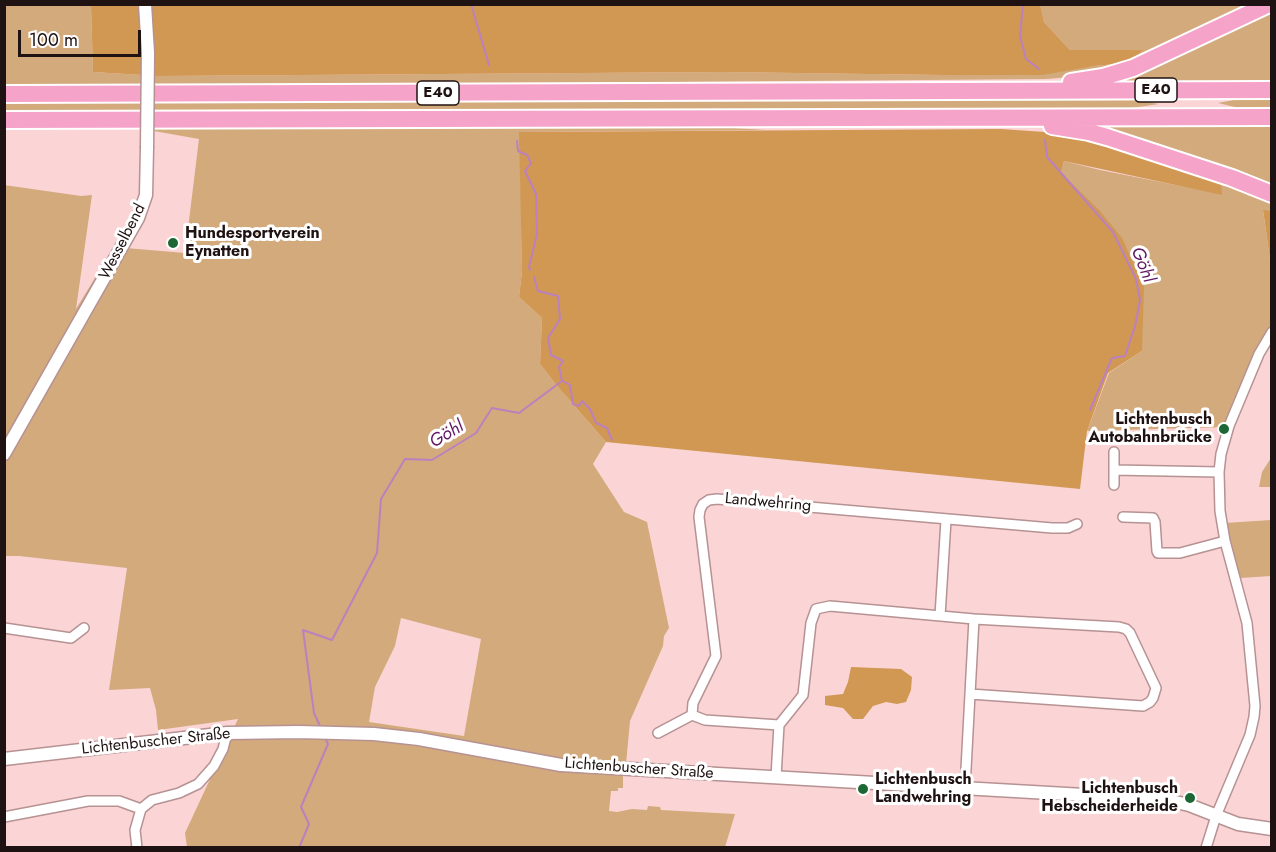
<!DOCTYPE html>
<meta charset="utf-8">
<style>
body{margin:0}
#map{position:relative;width:1276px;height:852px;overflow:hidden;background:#fbd4d5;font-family:Jost,sans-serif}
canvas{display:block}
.frame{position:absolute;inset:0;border:6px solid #1f1212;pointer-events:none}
.scale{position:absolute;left:18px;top:30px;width:123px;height:27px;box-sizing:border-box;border:3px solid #1f1212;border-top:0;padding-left:8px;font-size:18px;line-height:21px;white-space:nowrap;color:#1f1212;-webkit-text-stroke:4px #fff;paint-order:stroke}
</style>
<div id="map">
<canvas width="1276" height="852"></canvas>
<div class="frame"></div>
<div class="scale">100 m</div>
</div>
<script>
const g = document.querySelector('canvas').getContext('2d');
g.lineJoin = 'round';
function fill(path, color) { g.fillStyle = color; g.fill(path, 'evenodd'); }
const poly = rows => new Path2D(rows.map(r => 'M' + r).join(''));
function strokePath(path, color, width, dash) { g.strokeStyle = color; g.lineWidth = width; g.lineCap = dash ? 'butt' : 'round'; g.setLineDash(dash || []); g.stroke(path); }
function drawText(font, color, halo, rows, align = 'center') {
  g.font = font + ' Jost,sans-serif'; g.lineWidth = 6; g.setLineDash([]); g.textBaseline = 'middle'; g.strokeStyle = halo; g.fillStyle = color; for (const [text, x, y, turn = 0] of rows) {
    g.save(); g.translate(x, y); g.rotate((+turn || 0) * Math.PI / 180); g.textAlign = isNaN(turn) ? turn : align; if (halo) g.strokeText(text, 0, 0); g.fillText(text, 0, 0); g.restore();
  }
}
fill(poly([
 [4,5,91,5,93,72,158,76,724,72,943,75,1094,66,1116,64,1142,50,1070,50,1044,22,1040,5,1257,5,1144,58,1083,76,1046,79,434,84,5,85],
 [1271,8,1271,81,1118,81],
 [1260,95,1271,95,1271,112,1252,111,1218,103],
 [1115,97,1159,104,1104,112,5,116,4,99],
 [716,127,766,130,520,132,522,271,519,297,542,318,540,364,558,387,606,442,593,464,624,512,647,522,669,628,664,636,663,646,630,721,626,764,608,763,608,775,623,775,623,788,618,788,618,791,611,791,609,811,617,812,632,809,647,810,648,806,660,807,661,810,735,814,725,847,187,847,185,833,238,719,158,730,156,710,150,688,109,690,127,568,19,556,5,556,4,185,81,196,92,195,76,309,114,247,185,253,199,139,154,131,155,129],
 [401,618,481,639,464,736,369,722,375,687,395,646],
 [1099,127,1271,127,1271,185],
 [1064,161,1100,170,1221,194,1221,182,1271,198,1271,211,1263,211,1271,266,1271,348,1261,343,1226,427,1087,431,1109,373,1142,351,1061,173],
 [1271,458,1271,487,1259,487,1262,472],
 [1271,520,1271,576,1240,578,1225,523]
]), '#d2aa7c');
fill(poly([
 [1040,4,1044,22,1070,50,1143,50,1132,59,1116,64,1094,66,1042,75,943,75,724,72,158,76,93,72,91,5],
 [1001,129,1045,132,1091,142,1221,182,1222,195,1064,161,1061,173,1099,210,1122,238,1144,287,1142,351,1108,373,1087,431,1080,489,606,442,558,387,540,364,542,318,519,297,522,271,519,132],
 [1263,210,1271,211,1271,281,1271,266],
 [851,667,901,669,912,677,911,690,906,702,897,704,886,702,873,706,863,719,853,719,843,708,825,705,825,696,843,694,848,682]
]), '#d09853');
strokePath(poly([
 [471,4,489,65],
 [1023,4,1020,36,1026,59,1039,69],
 [1045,140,1047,157,1113,232,1136,279,1140,300,1135,326,1125,356,1112,358,1090,410],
 [517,141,518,151,527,155,531,163,525,171,536,194,537,234,529,267,530,270],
 [563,381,570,385,573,404,579,406,582,401,590,409,596,423,607,428,612,440],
 [320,726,314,713,303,630,332,640,377,553,381,499,405,459,432,460,476,433,492,408,519,413,562,381,559,367,563,361,551,355,548,338,560,319,558,296,538,291,534,277],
 [299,848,309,824,301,807,328,744,326,740]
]), '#bb81bf', 2);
const street = poly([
 [1114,452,1114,485],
 [1114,470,1219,472],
 [1123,517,1153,518,1155,522,1157,551,1158,553,1180,553,1225,541],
 [940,616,946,520],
 [4,628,71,638,84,628],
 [692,715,693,703,716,656,699,517,700,510,703,504,709,500,717,499,1052,528,1068,528,1077,524],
 [658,733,692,715,705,720,779,725],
 [776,777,779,725,803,695,811,623,816,609,830,606,974,619,1119,627,1126,629,1130,633,1156,688,1153,698,1150,702,1143,706,970,694],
 [965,788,974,619],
 [4,817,88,801,119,801,141,809,152,800,179,793,198,784,214,766,223,749,227,733],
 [137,848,135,830,141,809],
 [1206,848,1216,816,1250,735,1254,717,1255,706,1247,623,1225,541,1220,511,1219,472,1221,454,1229,426,1259,354,1272,332]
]);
const secondary = poly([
 [145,4,148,53],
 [4,454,138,218,146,195,147,148],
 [4,759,227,733,299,732,374,734,419,739,561,765,1154,799,1171,801,1189,805,1238,824,1272,829]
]);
const highway = poly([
 [1071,82,1103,77,1133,68,1269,4],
 [4,94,1272,90],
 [4,120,1272,117],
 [1052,126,1089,132,1107,137,1232,178,1272,194]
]);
strokePath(street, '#b69293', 12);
strokePath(secondary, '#b69293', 15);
strokePath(highway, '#fff', 20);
strokePath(street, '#fff', 9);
strokePath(secondary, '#fff', 12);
strokePath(highway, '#f6a3c9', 16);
const secondaryBridge = poly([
 [147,148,148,53]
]);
strokePath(secondaryBridge, '#b69293', 15, []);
strokePath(secondaryBridge, '#fff', 12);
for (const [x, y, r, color] of [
 [173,243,6,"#1c6734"],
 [1224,429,6,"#1c6734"],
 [863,789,6,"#1c6734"],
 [1190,798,6,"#1c6734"]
]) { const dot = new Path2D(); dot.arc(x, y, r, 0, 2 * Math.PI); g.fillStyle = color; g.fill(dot); strokePath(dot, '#fff', 2); }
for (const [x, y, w] of [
 [1156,90,42],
 [438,93,42]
]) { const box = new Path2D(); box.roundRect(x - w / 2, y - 12, w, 24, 4.5); g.fillStyle = '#fff'; g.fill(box); strokePath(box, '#1f1212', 1.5); }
drawText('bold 15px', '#1f1212', null, [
 ["E40",1156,90],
 ["E40",438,93]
]);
drawText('bold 16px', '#1f1212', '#fff', [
 ["Hundesportverein",185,234],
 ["Eynatten",185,252],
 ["Lichtenbusch",1212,420,"right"],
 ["Autobahnbrücke",1212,438,"right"],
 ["Lichtenbusch",875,780],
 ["Landwehring",875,798],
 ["Lichtenbusch",1178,789,"right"],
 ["Hebscheiderheide",1178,807,"right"]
], 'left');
drawText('16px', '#1f1212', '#fff', [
 ["Wesselbend",123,242,-63],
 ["Landwehring",768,503,5],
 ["Lichtenbuscher Straße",156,742,-6],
 ["Lichtenbuscher Straße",639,769,4]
]);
drawText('italic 18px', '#601966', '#fff', [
 ["Göhl",1142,265,68],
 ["Göhl",447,435,-31]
]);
</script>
